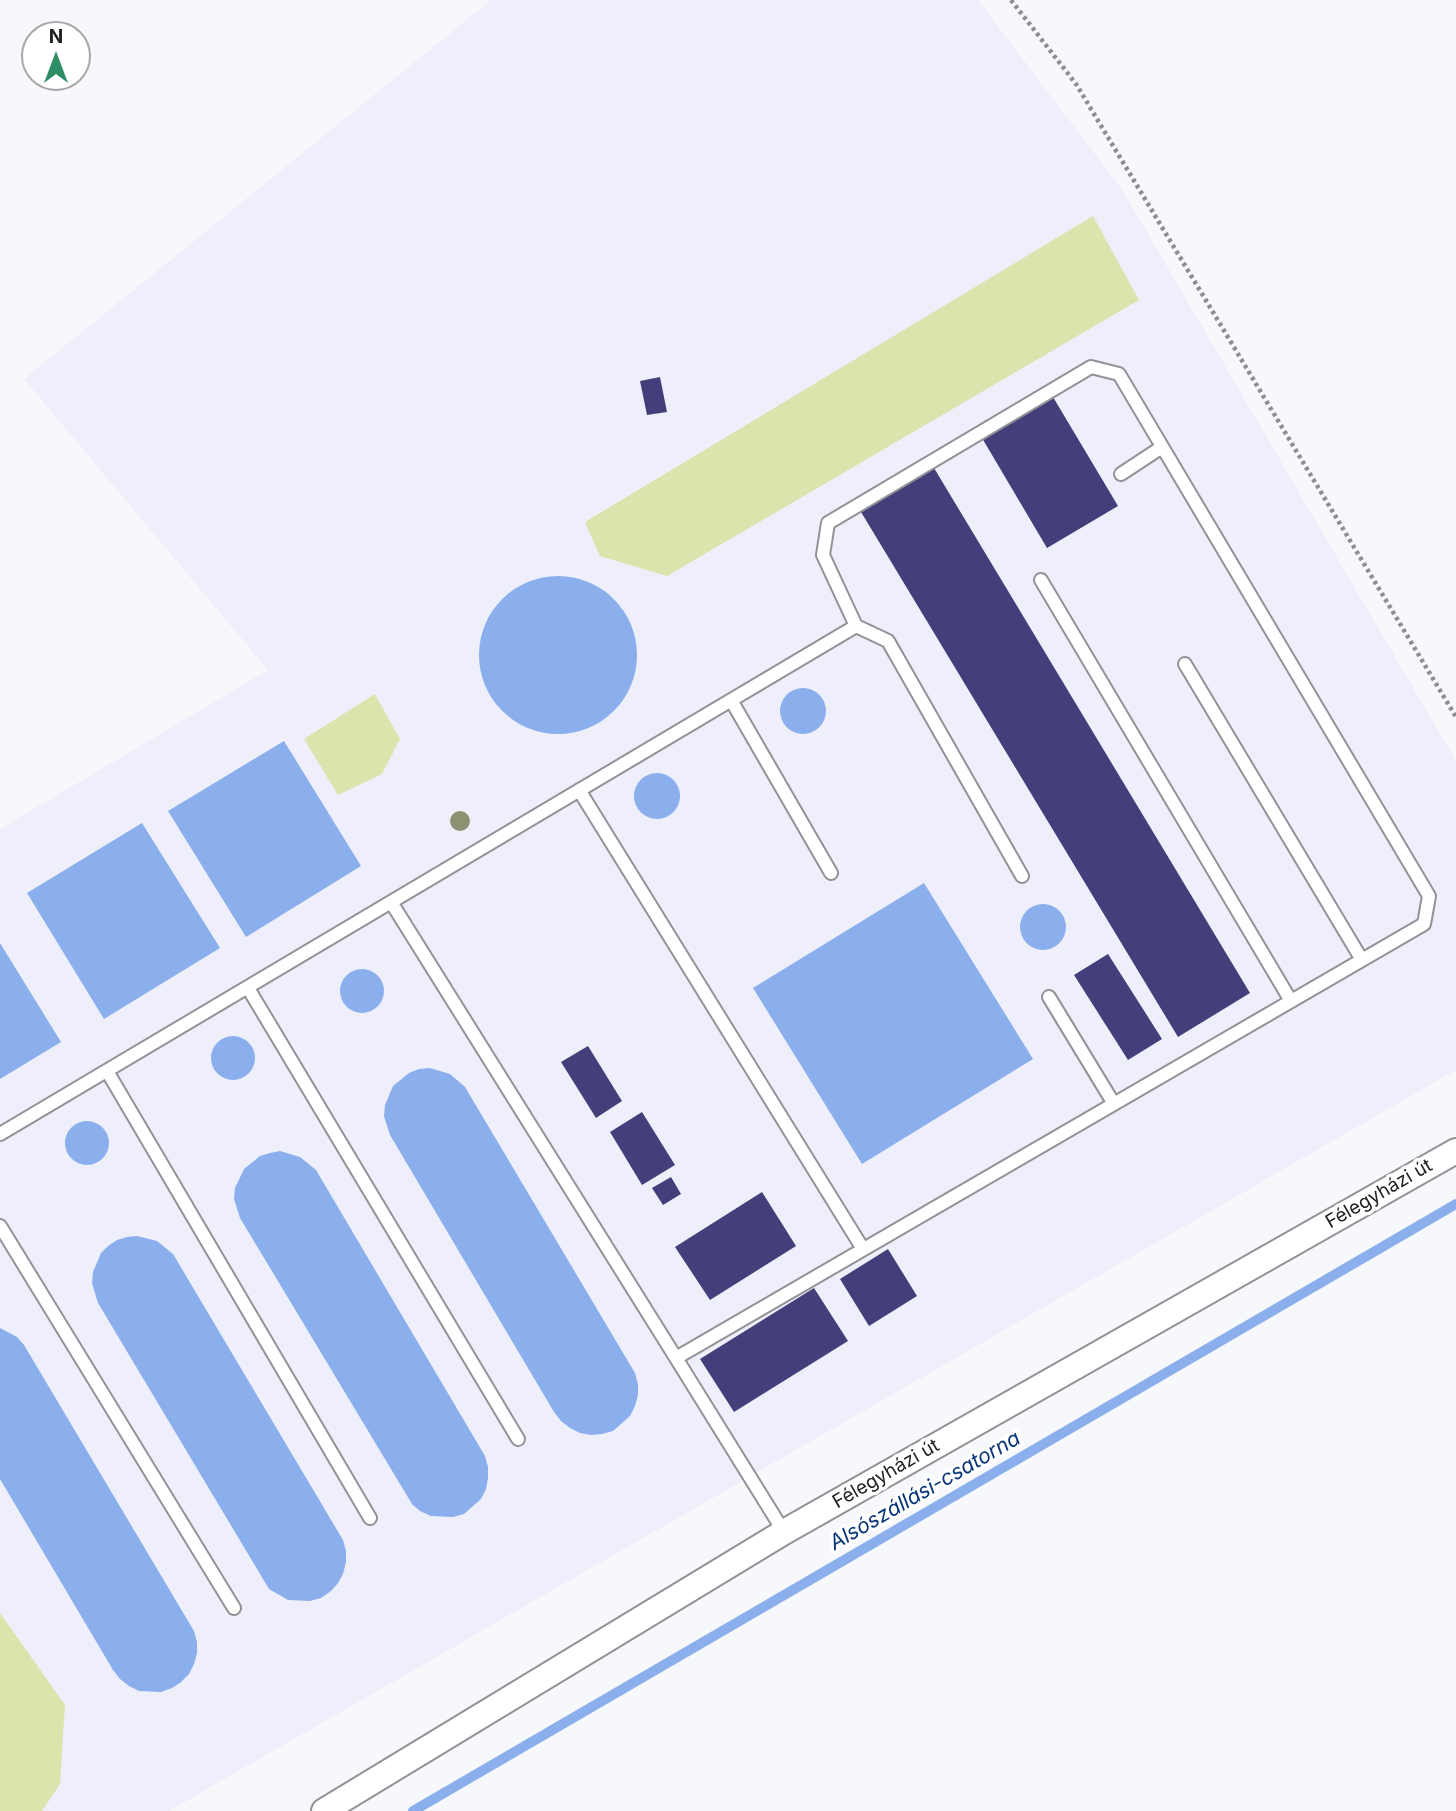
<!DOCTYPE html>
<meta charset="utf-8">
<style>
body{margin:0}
#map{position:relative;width:1456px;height:1811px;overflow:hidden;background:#f7f8fc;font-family:Inter,sans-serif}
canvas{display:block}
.north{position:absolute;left:21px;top:21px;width:70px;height:70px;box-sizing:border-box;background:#fff;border:2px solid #a7a7a7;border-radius:50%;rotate:0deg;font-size:19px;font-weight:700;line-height:28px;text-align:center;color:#222224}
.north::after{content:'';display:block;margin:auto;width:24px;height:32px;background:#2f8d65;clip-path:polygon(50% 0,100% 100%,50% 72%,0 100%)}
</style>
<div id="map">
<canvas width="1456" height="1811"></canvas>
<div class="north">N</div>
</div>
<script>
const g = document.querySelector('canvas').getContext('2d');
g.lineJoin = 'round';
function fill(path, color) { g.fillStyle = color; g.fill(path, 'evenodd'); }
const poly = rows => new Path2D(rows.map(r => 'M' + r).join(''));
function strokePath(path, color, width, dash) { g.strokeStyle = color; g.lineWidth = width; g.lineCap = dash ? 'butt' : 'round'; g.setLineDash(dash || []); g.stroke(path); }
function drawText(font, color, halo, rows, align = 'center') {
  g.font = font + ' Inter,sans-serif'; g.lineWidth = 7; g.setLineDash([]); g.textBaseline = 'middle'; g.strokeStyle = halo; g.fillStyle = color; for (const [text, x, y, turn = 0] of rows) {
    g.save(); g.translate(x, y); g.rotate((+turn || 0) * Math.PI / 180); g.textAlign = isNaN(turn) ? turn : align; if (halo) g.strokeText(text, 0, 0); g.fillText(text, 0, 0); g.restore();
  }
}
fill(poly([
 [491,0,978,0,1123,191,1456,761,1456,1070,169,1811,15,1811,0,1785,0,829,268,670,24,379]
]), '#eeeffb');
fill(poly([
 [1093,216,1139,300,667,576,600,556,585,522],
 [375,694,400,739,382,774,338,795,304,739],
 [0,1613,65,1705,60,1784,42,1811,0,1811]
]), '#dbe4ad');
fill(poly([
 '479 655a79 79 0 1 1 158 0a79 79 0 1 1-158 0Z',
 '780 711a23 23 0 1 1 46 0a23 23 0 1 1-46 0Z',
 [284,741,361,866,246,937,168,811],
 '634 796a23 23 0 1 1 46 0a23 23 0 1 1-46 0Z',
 [142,823,220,948,104,1019,27,893],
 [924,883,1033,1059,862,1164,753,988],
 '1020 927a23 23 0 1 1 46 0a23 23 0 1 1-46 0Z',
 [0,943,61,1042,0,1079],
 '340 991a22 22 0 1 1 44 0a22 22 0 1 1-44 0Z',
 '211 1058a22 22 0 1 1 44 0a22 22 0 1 1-44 0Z',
 [430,1068,450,1074,465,1087,635,1373,638,1384,638,1395,635,1406,630,1416,613,1431,602,1434,591,1435,580,1433,570,1428,561,1421,554,1412,390,1135,384,1116,385,1105,393,1086,409,1073,419,1069],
 '65 1143a22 22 0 1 1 44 0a22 22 0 1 1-44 0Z',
 [280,1151,300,1157,316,1170,485,1456,488,1467,488,1478,486,1489,481,1499,464,1514,453,1517,431,1516,420,1511,412,1504,240,1218,234,1199,235,1188,244,1169,260,1156,270,1153],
 [137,1236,157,1241,173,1254,343,1540,346,1551,346,1562,343,1574,338,1583,331,1591,321,1598,310,1601,288,1600,269,1589,98,1303,92,1283,93,1272,101,1253,108,1246,117,1240,127,1237],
 [0,1328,17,1337,24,1345,194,1631,197,1642,197,1653,194,1664,189,1674,181,1682,172,1688,161,1692,139,1691,129,1686,120,1679,113,1670,0,1479]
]), '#8aafec');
strokePath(poly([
 [413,1811,1456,1204]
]), '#8aafec', 10);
fill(poly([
 [660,377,667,412,647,415,640,381],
 [1053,397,1118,506,1047,548,982,438],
 [934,468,1250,993,1178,1037,861,512],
 [1108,954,1162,1039,1128,1060,1074,975],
 [588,1046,622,1101,596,1118,561,1062],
 [642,1112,675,1165,642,1185,610,1132],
 [671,1177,681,1194,663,1205,652,1188],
 [762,1192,796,1246,710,1300,675,1247],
 [888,1249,917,1296,869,1326,840,1279],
 [814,1288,848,1341,734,1412,700,1359]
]), '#433f7a');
const lane = poly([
 [1121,474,1162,447],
 [1041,580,1291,1001],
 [856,626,888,641,1022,876],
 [1185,664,1362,960],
 [731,700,831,873],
 [579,790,863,1249],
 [248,988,518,1439],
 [1049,997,1114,1104],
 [107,1071,370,1518],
 [0,1134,856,626,823,555,828,523,1091,367,1119,374,1429,896,1424,924,676,1358,391,902],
 [0,1226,234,1608],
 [676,1358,784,1532]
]);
const street = poly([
 [324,1811,784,1532,1456,1151]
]);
strokePath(lane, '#929297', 16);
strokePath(street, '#929297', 28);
strokePath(poly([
 [1011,0,1076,84,1456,717]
]), '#8c8d90', 4.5, [3.5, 3.5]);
strokePath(lane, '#fff', 12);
strokePath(street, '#fff', 24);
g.fillStyle = '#8d9172';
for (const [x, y] of [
 [460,821]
]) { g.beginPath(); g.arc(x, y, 10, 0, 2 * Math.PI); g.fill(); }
drawText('19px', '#222224', '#fff', [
 ["Félegyházi út",1379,1194,-30],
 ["Félegyházi út",886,1474,-30]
]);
drawText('italic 21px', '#08357a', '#fff', [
 ["Alsószállási-csatorna",925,1491,-30]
]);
</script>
